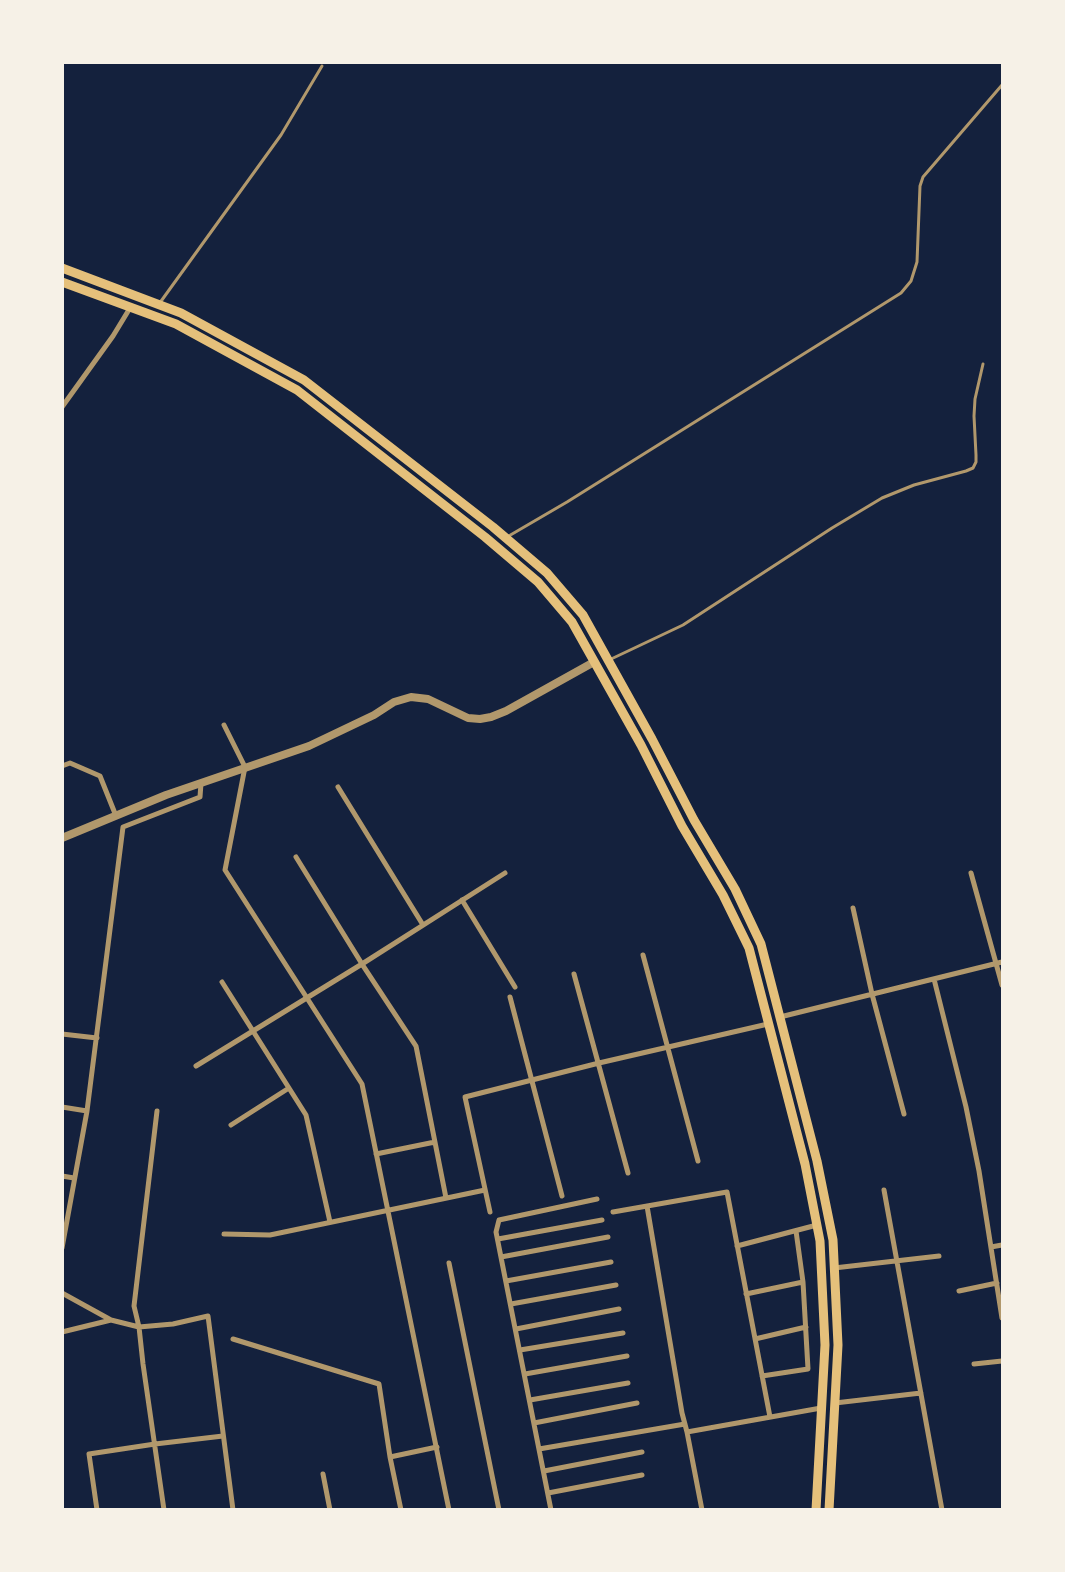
<!DOCTYPE html>
<style>
body{margin:0}
#map{position:relative;width:1065px;height:1572px;overflow:hidden;background:#14213d;font-family:Montserrat,sans-serif}
canvas{display:block}
.frame{position:absolute;inset:0;border:64px solid #f6f1e7;pointer-events:none}
</style>
<div id="map">
<canvas width="1065" height="1572"></canvas>
<div class="frame"></div>
</div>
<script>
const g = document.querySelector('canvas').getContext('2d');
g.lineJoin = 'round';
const poly = rows => new Path2D(rows.map(r => 'M' + r).join(''));
function strokePath(path, color, width, dash) { g.strokeStyle = color; g.lineWidth = width; g.lineCap = dash ? 'butt' : 'round'; g.setLineDash(dash || []); g.stroke(path); }
strokePath(poly([
 [159,304,281,135,322,66],
 [507,537,567,502,901,293,911,281,917,262,920,186,923,177,1002,85],
 [609,660,683,625,832,528,882,498,914,485,966,471,973,468,976,462,976,455,974,416,975,399,983,364]
]), '#b1986c', 3);
strokePath(poly([
 [62,407,113,336,130,308],
 [224,725,245,767,225,870,362,1084,449,1510],
 [62,766,70,763,100,776,116,816],
 [338,787,423,925],
 [296,857,362,964,416,1046,446,1198],
 [971,873,1002,985],
 [462,900,515,987],
 [853,908,872,994,904,1114],
 [643,955,698,1161],
 [574,974,628,1173],
 [934,979,966,1107,979,1171,1002,1318],
 [222,982,306,1115,330,1222],
 [510,997,562,1196],
 [780,1017,1002,962],
 [62,1034,97,1038],
 [196,1066,362,964,505,873],
 [62,1107,87,1111],
 [157,1111,134,1306,139,1327,143,1364,164,1510],
 [231,1125,289,1088],
 [376,1154,435,1142],
 [62,1176,74,1178],
 [884,1190,942,1510],
 [647,1206,682,1413,687,1432,702,1510],
 [490,1212,465,1097,599,1063,768,1024],
 [613,1212,727,1192,770,1417],
 [224,1234,270,1235,485,1190],
 [498,1239,602,1220],
 [737,1246,817,1225],
 [991,1247,1002,1245],
 [62,1248,87,1111,123,827,200,797,201,783],
 [501,1257,608,1237],
 [449,1263,499,1510],
 [834,1268,939,1256],
 [506,1281,611,1262],
 [959,1291,997,1283],
 [62,1293,111,1320],
 [746,1294,803,1282],
 [511,1304,616,1285],
 [516,1329,619,1309],
 [62,1332,111,1320,139,1327,173,1324,208,1316,233,1510],
 [233,1339,379,1384,390,1457,401,1510],
 [755,1339,806,1327],
 [520,1350,623,1333],
 [974,1364,1002,1361],
 [525,1374,627,1356],
 [762,1376,808,1369,803,1282,796,1231],
 [530,1400,628,1383],
 [835,1403,921,1393],
 [534,1423,637,1403],
 [687,1432,821,1408],
 [539,1449,685,1424],
 [390,1457,437,1447],
 [544,1471,642,1452],
 [323,1474,330,1510],
 [548,1493,642,1475],
 [97,1510,89,1454,155,1444,223,1436],
 [551,1510,496,1232,499,1220,597,1199]
]), '#b1986c', 5);
strokePath(poly([
 [62,838,166,795,309,746,374,715,394,702,411,697,428,699,468,718,480,719,491,717,506,711,594,662]
]), '#b1986c', 8);
strokePath(poly([
 [62,268,181,313,304,380,493,527,547,573,583,615,652,739,694,820,735,889,761,944,817,1161,833,1240,838,1345,829,1510],
 [62,282,176,324,297,390,485,537,538,582,572,622,641,745,682,826,723,895,749,948,805,1164,820,1241,825,1345,816,1510]
]), '#e5c07b', 9);
</script>
